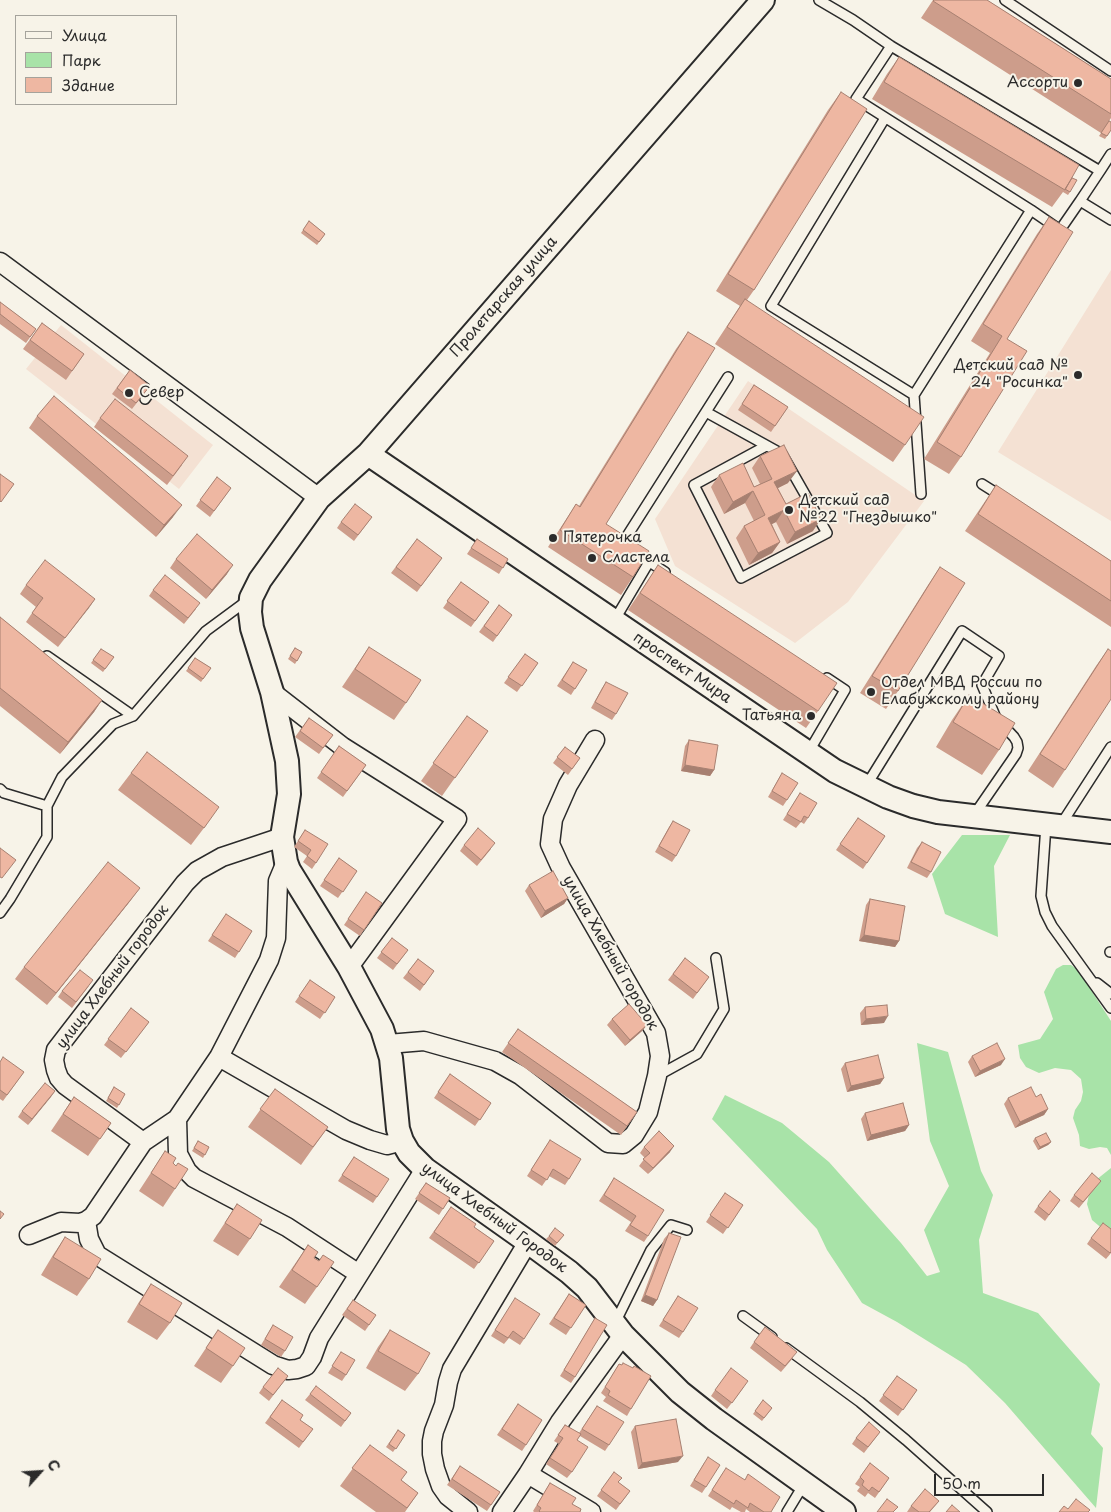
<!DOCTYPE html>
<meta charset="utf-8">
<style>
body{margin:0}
#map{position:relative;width:1111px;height:1512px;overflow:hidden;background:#f7f3e8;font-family:"Playpen Sans",sans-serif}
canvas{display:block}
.legend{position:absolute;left:15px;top:15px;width:162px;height:90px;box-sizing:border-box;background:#f7f3e8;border:1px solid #a5a39c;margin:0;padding:6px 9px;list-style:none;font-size:15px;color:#2b2b2b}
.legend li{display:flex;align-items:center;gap:10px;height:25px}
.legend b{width:25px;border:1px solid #a5a39c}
.north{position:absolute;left:15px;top:1447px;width:50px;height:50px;-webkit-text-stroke:4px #f7f3e8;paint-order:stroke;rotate:64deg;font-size:14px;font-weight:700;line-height:20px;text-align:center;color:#2b2b2b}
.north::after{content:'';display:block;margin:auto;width:18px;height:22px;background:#2b2b2b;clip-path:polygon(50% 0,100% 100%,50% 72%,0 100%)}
.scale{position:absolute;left:934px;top:1474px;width:110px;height:22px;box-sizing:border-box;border:2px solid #2b2b2b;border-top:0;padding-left:6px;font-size:15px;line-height:18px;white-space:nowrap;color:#2b2b2b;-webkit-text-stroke:4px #f7f3e8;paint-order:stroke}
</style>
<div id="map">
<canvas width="1111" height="1512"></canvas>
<ul class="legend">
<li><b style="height:6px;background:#f7f3e8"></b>Улица</li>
<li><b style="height:14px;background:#a8e3a8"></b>Парк</li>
<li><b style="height:14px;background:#eeb7a2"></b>Здание</li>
</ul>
<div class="north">С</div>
<div class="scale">50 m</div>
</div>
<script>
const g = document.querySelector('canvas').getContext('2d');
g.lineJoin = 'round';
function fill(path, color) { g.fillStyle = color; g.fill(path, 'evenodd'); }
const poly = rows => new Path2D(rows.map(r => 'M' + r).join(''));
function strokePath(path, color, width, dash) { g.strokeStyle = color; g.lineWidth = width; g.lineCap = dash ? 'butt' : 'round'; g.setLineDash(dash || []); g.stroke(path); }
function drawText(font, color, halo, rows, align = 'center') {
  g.font = font + ' "Playpen Sans",sans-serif'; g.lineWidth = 4; g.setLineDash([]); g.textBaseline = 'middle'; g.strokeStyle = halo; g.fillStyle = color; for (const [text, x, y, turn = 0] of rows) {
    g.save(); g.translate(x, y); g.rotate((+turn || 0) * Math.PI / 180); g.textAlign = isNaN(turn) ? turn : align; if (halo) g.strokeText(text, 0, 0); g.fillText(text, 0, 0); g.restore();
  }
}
fill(poly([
 [1111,270,1111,521,998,452],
 [61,325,213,445,179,489,26,369],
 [748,381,924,501,848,602,795,643,675,566,655,519]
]), '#f4e1d3');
fill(poly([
 [962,835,1010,835,994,866,998,937,945,914,932,874],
 [1063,965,1071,965,1078,970,1111,1021,1111,1155,1107,1148,1100,1147,1089,1149,1080,1146,1079,1135,1073,1118,1075,1110,1081,1101,1083,1092,1081,1079,1071,1070,1055,1068,1039,1073,1026,1067,1020,1058,1018,1045,1040,1039,1053,1019,1044,992,1056,969],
 [917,1043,948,1052,981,1171,993,1195,979,1240,983,1293,1038,1313,1100,1384,1091,1434,1103,1448,1096,1508,1005,1403,966,1365,897,1322,862,1303,827,1250,817,1229,712,1119,725,1095,782,1123,829,1162,901,1243,927,1276,940,1272,924,1230,949,1186,930,1141],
 [1111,1168,1111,1236,1092,1220,1087,1204,1091,1184]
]), '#a8e3a8');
const service = poly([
 [819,0,853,20,891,46,1100,171,1080,201,1111,220],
 [1005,0,1111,71],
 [885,118,771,306,914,395,1031,210,856,99,891,46],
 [1100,171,1111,154],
 [1031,210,1060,230,1080,201],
 [914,395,921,494],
 [145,399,159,379],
 [706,412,782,454,827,533,741,578,694,485,766,446],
 [982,484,1001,496],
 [624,545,622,544,728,377],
 [634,552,665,572],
 [614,621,649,562],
 [47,656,133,716],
 [808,753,845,690,827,678],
 [866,786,962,631,999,656,982,685,996,718,1014,737,1017,742,1018,748,1016,754,974,815],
 [0,789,4,793,47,806],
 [1046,825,1041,896,1045,912,1052,926,1111,1008],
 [1060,826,1111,747],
 [0,913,10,899,47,837,47,806,62,777,113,724,133,716,206,631,248,600],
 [1110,952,1111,952],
 [1097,983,1111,994],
 [657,1076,697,1054,724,1009,716,958],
 [743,1316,772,1337],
 [615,1323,651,1250,671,1225,687,1230],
 [786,1348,860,1402,906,1440,987,1512],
 [787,1512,804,1484]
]);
const minor = poly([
 [0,262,319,498],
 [272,692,343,747,457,819,349,967],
 [388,1044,424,1041,495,1061,520,1075,608,1143,623,1144,634,1135,648,1112,657,1076,660,1056,656,1033,561,868,550,844,553,819,568,785,595,740],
 [219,1057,346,1130,370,1140,387,1145,402,1141],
 [177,1119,178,1154,187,1171,194,1178,287,1227,359,1274],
 [143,1142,65,1085,59,1078,56,1070,54,1060,56,1050,185,883,197,871,222,857,282,837],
 [86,1221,89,1239,97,1255,273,1365,288,1370,297,1369,306,1366,312,1357,319,1338,425,1169],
 [29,1235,61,1222,80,1223,86,1221,93,1216,143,1142,177,1119,219,1057,269,960,276,938,278,881,286,862],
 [528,1474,591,1512],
 [468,1512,448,1496,441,1486,435,1469,432,1454,432,1441,434,1431,444,1405,448,1382,452,1369,528,1242],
 [502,1512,528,1474,560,1422,623,1335]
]);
const tertiary = poly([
 [763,0,368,454,319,498,260,580,251,598,250,612,252,628,272,692,287,761,289,794,282,837,286,862,289,870,349,967,382,1029,391,1058,398,1129,402,1141,409,1153,425,1169,528,1242,569,1272,587,1288,623,1335,680,1392,714,1419,844,1512],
 [368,454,835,771,888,797,913,806,938,812,1111,832]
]);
strokePath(service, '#2b2b2b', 12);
strokePath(minor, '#2b2b2b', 21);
strokePath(tertiary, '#2b2b2b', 26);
strokePath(service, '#f7f3e8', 9);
strokePath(minor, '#f7f3e8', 18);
strokePath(tertiary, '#f7f3e8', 22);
fill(poly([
 [933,0,987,0,1111,79,1111,118,1109,121,1111,130,1105,139,1099,136,1101,133,921,18],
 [899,57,1072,178,1070,192,1068,195,1063,192,1052,207,872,99,887,74],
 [841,92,754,290,747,300,905,445,893,462,715,344,740,306,716,291,828,110],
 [1049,217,961,457,949,474,924,459,990,353,971,341,1037,234],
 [309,221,325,234,317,245,301,233],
 [0,302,36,329,26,343,0,324],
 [42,323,84,354,66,380,23,349],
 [688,332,606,524,633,577,621,595,548,547,576,504,579,506,676,349],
 [130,370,150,386,132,409,112,394],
 [754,385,788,407,771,432,738,410],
 [37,416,173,517,156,537,29,428],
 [100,418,182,465,167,485,94,427],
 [760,456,788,483,778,488,786,504,813,531,787,544,776,522,772,524,780,542,772,553,749,565,736,538,744,526,754,521,745,503,724,514,711,487,719,475,754,487,760,484,752,468],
 [217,477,231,488,210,517,196,506],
 [996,485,1111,561,1111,627,965,531],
 [372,517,354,541,337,528,341,522],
 [417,539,442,558,417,592,391,573],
 [477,539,508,559,499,574,467,554],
 [176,559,227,574,206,599,170,568],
 [658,565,818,711,806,728,628,610],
 [940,567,898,691,886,709,860,693,928,585],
 [461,582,489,602,471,627,443,608],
 [26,585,95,599,58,647,26,622,36,607,20,594],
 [153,590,196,609,184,624,149,596],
 [499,605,512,615,493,642,479,632],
 [0,617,102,700,94,712,60,754,0,706],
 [369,647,406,703,394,720,342,687],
 [295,648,302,652,295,664,288,659],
 [101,649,114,657,103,672,91,663],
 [1108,649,1065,770,1053,788,1028,771,1096,666],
 [525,654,538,663,517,692,504,683],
 [195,658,211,668,201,682,186,671],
 [573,662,587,670,571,695,557,686],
 [606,682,616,714,612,720,591,708,602,688],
 [969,695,999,750,982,775,936,747,952,720],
 [467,716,488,731,442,796,421,781],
 [309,718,333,735,319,754,295,737],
 [689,740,714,770,710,776,681,771,685,746],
 [339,746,366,765,343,797,317,778],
 [565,747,580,758,568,775,553,763],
 [131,773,207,824,191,845,118,790],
 [782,773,787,800,783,806,768,797],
 [800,793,808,818,804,824,801,822,796,828,783,820],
 [858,818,885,836,863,869,836,850],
 [673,821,676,856,672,862,655,852,669,827],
 [305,830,316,863,312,869,303,862,307,856,294,847],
 [922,842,931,872,927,878,907,868,917,848],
 [464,845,491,849,477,866,460,851],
 [339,858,357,871,338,898,320,886],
 [529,885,568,898,564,904,541,918,525,891],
 [366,892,382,903,360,936,344,925],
 [870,899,899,941,895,947,859,941,866,905],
 [131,900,47,1005,15,979,24,967],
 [226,914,252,931,235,958,208,941],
 [392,938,408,950,393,970,377,958],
 [685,958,709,977,693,999,668,980],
 [418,959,434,971,420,991,403,978],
 [310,980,335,997,320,1019,295,1002],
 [89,986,72,1008,58,997,62,991],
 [865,1007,884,1023,861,1025,860,1013],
 [131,1008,149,1022,121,1058,104,1045],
 [612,1019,647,1025,642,1031,625,1046,607,1025],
 [518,1029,637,1112,621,1135,502,1052],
 [972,1056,1001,1065,975,1077,968,1062],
 [0,1062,24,1072,3,1101,0,1099],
 [845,1063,884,1078,880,1084,847,1092,841,1069],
 [450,1074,491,1103,475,1126,434,1098],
 [114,1087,125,1094,117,1108,106,1101],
 [275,1089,328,1127,301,1165,248,1127],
 [55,1091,28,1125,18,1117,22,1111],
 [74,1097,111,1123,88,1156,51,1131],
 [1036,1097,1048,1109,1044,1115,1015,1128,1004,1104,1008,1098],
 [865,1113,909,1125,905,1131,867,1141,861,1119],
 [1035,1138,1051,1142,1048,1145,1038,1150,1033,1141],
 [550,1140,569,1179,565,1185,549,1176,542,1186,527,1176],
 [198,1141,209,1147,203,1158,192,1151],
 [644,1147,670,1152,648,1174,639,1166,645,1158,640,1153],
 [165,1151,173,1163,175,1189,163,1207,139,1191],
 [354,1157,377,1197,373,1203,338,1181],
 [614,1178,648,1236,644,1242,625,1231,631,1222,599,1201],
 [1101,1181,1079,1208,1070,1201,1074,1195],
 [426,1183,450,1198,439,1215,415,1199],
 [725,1193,743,1205,723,1234,706,1222],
 [1060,1200,1045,1221,1034,1212,1038,1206],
 [237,1204,250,1239,238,1256,213,1241],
 [451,1207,474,1227,494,1241,474,1269,429,1238],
 [669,1233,657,1300,653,1306,641,1301,664,1239],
 [564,1235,555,1246,546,1239,549,1236],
 [65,1237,89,1279,77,1296,41,1275,53,1255],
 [1091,1238,1111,1253,1106,1259,1087,1244],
 [308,1245,314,1258,319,1261,317,1287,305,1304,279,1287],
 [151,1284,170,1323,157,1340,127,1322,139,1302],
 [569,1294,586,1305,566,1335,549,1324],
 [678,1296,683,1332,679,1338,659,1326],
 [353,1300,376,1315,365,1331,342,1315],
 [511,1305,524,1339,520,1345,509,1338,504,1344,491,1336],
 [595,1318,575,1377,571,1383,560,1376],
 [273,1325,285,1351,281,1357,261,1345],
 [218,1330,233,1366,221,1383,194,1366],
 [390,1330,418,1374,405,1391,366,1368,378,1347],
 [754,1342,793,1358,781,1372,750,1348],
 [341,1352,346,1375,342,1381,328,1373],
 [619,1364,631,1409,627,1416,603,1401,606,1397,601,1393],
 [288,1376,269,1401,259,1393,263,1387],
 [897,1376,917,1390,898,1416,879,1401],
 [744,1387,727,1409,711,1396,715,1390],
 [310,1394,351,1413,341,1427,305,1400],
 [282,1400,300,1420,313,1429,299,1448,265,1423],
 [763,1400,772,1408,762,1421,753,1414],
 [518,1404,526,1445,522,1451,497,1435],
 [597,1406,609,1445,605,1451,580,1436,577,1440,572,1472,567,1478,546,1464,559,1444,554,1441,565,1425,579,1433],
 [635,1426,678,1462,638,1469,631,1432],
 [398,1430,405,1435,393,1452,386,1447],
 [880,1432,864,1453,852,1444,856,1438],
 [370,1445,401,1480,418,1493,405,1512,376,1512,340,1486],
 [704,1463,706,1487,702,1493,690,1486],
 [870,1463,889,1478,875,1498,868,1493,865,1497,857,1491,860,1487,855,1484],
 [460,1466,500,1492,487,1511,447,1485],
 [614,1472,618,1482,630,1491,616,1510,597,1496],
 [722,1474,771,1512,750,1512,746,1509,745,1512,741,1512,732,1507,730,1510,708,1496],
 [550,1483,572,1504,580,1512,534,1512,533,1511],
 [939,1501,930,1512,907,1512,911,1506]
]), '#cd9d8b');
fill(poly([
 [797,471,788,483,766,494,774,482],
 [753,491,745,503,724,514,733,502],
 [182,505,173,517,156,537,164,525],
 [784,510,776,522,760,530,768,518],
 [821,519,813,531,787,544,795,532],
 [780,542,772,553,749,565,758,553],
 [233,565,227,574,206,599,212,590],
 [95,599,89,608,58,647,65,638],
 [102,700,94,712,60,754,68,742],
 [685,765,714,770,710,776,681,771],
 [140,888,131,900,47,1005,56,993],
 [568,898,564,904,541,918,545,911],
 [864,935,899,941,895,947,859,941],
 [888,1016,884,1023,861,1025,866,1019],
 [647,1025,642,1031,625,1046,630,1040],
 [1005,1059,1001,1065,975,1077,980,1071],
 [884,1078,880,1084,847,1092,851,1086],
 [55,1091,51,1097,28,1125,32,1119],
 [1048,1109,1044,1115,1015,1128,1020,1122],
 [909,1125,905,1131,867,1141,871,1135],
 [1051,1142,1048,1145,1038,1150,1040,1147],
 [674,1146,670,1152,648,1174,653,1168],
 [645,1295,657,1300,653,1306,641,1301],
 [683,1456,678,1462,638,1469,642,1463]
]), '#a78071');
const building = poly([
 [934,0,987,0,1111,79,1111,114,933,1,934,0],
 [899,57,1079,165,1065,190,884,82,899,57],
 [841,92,867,109,754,290,728,274,841,92],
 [1109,121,1111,122,1111,130,1107,136,1101,133,1109,121],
 [1072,178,1077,180,1070,192,1065,189,1072,178],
 [1049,217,1073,232,1007,339,1027,351,961,457,937,442,1002,336,983,324,1049,217],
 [309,221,325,234,319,242,303,230,309,221],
 [745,299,924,417,905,445,727,327,745,299],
 [0,302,36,329,30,337,0,314,0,302],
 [42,323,84,354,72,371,30,340,42,323],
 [688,332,715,348,606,524,649,551,633,577,560,530,576,504,580,507,688,332],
 [130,370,150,386,136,403,117,388,130,370],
 [754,385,788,407,775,426,742,404,754,385],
 [54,396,182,505,164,525,37,416,54,396],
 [115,399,188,456,173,476,100,418,115,399],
 [784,445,797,471,774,482,786,504,808,493,821,519,795,532,784,510,768,518,780,542,758,553,744,526,765,515,753,491,733,502,719,475,743,463,754,487,772,479,760,456,784,445],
 [0,474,14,484,1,502,0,501,0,474],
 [217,477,231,488,214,511,200,500,217,477],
 [996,485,1111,561,1111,601,978,514,996,485],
 [355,504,372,517,358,535,341,522,355,504],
 [197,534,233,565,212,590,176,559,197,534],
 [417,539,442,558,421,586,396,567,417,539],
 [477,539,508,559,503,568,471,548,477,539],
 [45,560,95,599,65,638,32,613,43,598,26,585,45,560],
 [658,565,837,683,818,711,640,593,658,565],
 [940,567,965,583,898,691,872,676,940,567],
 [165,575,200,603,188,618,153,590,165,575],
 [461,582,489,602,475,621,447,601,461,582],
 [499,605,512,615,497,636,484,626,499,605],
 [0,617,102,700,68,742,0,688,0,617],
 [369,647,421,680,406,703,355,669,369,647],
 [295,648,302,652,297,661,290,656,295,648],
 [101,649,114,657,105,669,93,660,101,649],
 [1108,649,1111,651,1111,699,1065,770,1040,754,1108,649],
 [525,654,538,663,522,686,508,677,525,654],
 [195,658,211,668,203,679,188,668,195,658],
 [573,662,587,670,575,689,562,680,573,662],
 [606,682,628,693,616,714,595,702,606,682],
 [969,695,1015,723,999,750,953,722,969,695],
 [467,716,488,731,455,778,433,763,467,716],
 [309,718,333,735,323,748,300,731,309,718],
 [689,740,718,745,714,770,685,765,689,740],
 [339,746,366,765,347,791,321,772,339,746],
 [565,747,580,758,572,769,557,757,565,747],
 [147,752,219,807,204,828,131,773,147,752],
 [782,773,798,783,787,800,772,791,782,773],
 [800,793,817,803,808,818,804,816,801,822,787,814,800,793],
 [858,818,885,836,867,863,840,844,858,818],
 [673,821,690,830,676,856,659,846,673,821],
 [478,828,495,843,481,860,464,845,478,828],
 [305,830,328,844,316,863,307,856,311,850,298,841,305,830],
 [922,842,941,852,931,872,911,862,922,842],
 [0,848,16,860,2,878,0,877,0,848],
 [339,858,357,871,343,892,324,880,339,858],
 [108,862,140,888,56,993,24,967,108,862],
 [553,871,568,898,545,911,529,885,553,871],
 [366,892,382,903,364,930,348,919,366,892],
 [870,899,905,906,899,941,864,935,870,899],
 [226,914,252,931,239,952,212,935,226,914],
 [392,938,408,950,397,964,381,952,392,938],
 [685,958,709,977,697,993,673,974,685,958],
 [418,959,434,971,424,985,408,972,418,959],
 [80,970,93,980,76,1002,62,991,80,970],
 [310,980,335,997,325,1013,299,996,310,980],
 [629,1004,647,1025,630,1040,612,1019,629,1004],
 [887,1005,888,1016,866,1019,865,1007,887,1005],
 [131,1008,149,1022,126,1052,108,1039,131,1008],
 [518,1029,637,1112,627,1126,508,1043,518,1029],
 [997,1043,1005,1059,980,1071,972,1056,997,1043],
 [878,1055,884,1078,851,1086,845,1063,878,1055],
 [3,1057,24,1072,7,1095,0,1090,0,1062,3,1057],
 [450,1074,491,1103,480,1120,438,1092,450,1074],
 [45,1083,55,1091,32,1119,22,1111,45,1083],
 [114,1087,125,1094,119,1105,108,1098,114,1087],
 [1031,1087,1036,1097,1041,1094,1048,1109,1020,1122,1008,1098,1031,1087],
 [275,1089,328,1127,313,1147,260,1109,275,1089],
 [74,1097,111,1123,100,1139,63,1114,74,1097],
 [903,1103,909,1125,871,1135,865,1113,903,1103],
 [659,1131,674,1146,653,1168,643,1159,650,1153,644,1147,659,1131],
 [1046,1133,1051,1142,1040,1147,1035,1138,1046,1133],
 [550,1140,581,1159,569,1179,553,1169,547,1180,531,1170,550,1140],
 [198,1141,209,1147,205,1155,194,1148,198,1141],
 [165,1151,176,1158,173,1163,176,1166,178,1163,188,1169,175,1189,151,1173,165,1151],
 [354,1157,389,1179,377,1197,342,1175,354,1157],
 [1092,1173,1101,1181,1083,1202,1074,1195,1092,1173],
 [614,1178,664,1210,648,1236,630,1225,636,1216,604,1195,614,1178],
 [426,1183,450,1198,443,1209,419,1193,426,1183],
 [1050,1191,1060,1200,1049,1215,1038,1206,1050,1191],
 [725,1193,743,1205,728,1228,710,1215,725,1193],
 [237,1204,262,1220,250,1239,225,1223,237,1204],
 [451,1207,476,1224,474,1227,494,1241,479,1263,434,1232,451,1207],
 [0,1211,4,1214,0,1219,0,1211],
 [1103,1223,1111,1229,1111,1252,1110,1253,1091,1238,1103,1223],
 [555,1228,564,1235,557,1243,549,1236,555,1228],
 [669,1233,681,1237,657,1300,645,1295,669,1233],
 [65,1237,101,1259,89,1279,53,1257,65,1237],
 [308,1245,318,1252,314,1258,319,1261,323,1255,334,1262,317,1287,292,1270,308,1245],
 [151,1284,182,1303,170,1323,139,1304,151,1284],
 [569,1294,586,1305,571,1328,554,1318,569,1294],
 [678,1296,698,1308,683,1332,663,1320,678,1296],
 [515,1298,540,1314,524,1339,513,1331,508,1338,495,1330,515,1298],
 [353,1300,376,1315,369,1325,347,1309,353,1300],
 [595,1318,607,1325,575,1377,564,1370,595,1318],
 [273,1325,293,1337,285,1351,265,1339,273,1325],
 [765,1327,797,1352,785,1366,754,1342,765,1327],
 [218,1330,245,1348,233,1366,206,1348,218,1330],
 [390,1330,430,1353,418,1374,378,1351,390,1330],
 [341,1352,355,1360,346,1375,332,1366,341,1352],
 [623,1363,633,1368,634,1366,651,1376,631,1409,608,1395,610,1391,605,1387,619,1364,622,1365,623,1363],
 [278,1368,288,1376,273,1395,263,1387,278,1368],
 [731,1368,748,1381,732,1403,715,1390,731,1368],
 [897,1376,917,1390,903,1410,883,1395,897,1376],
 [316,1386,351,1413,345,1421,310,1394,316,1386],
 [282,1400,303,1415,300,1420,313,1429,303,1442,270,1417,282,1400],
 [763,1400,772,1408,764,1418,755,1411,763,1400],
 [518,1404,542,1420,526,1445,502,1429,518,1404],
 [597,1406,624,1422,609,1445,582,1429,597,1406],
 [676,1419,683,1456,642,1463,635,1426,676,1419],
 [869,1422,880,1432,868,1447,856,1438,869,1422],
 [565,1425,581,1434,577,1440,588,1447,572,1472,550,1458,563,1438,558,1435,565,1425],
 [398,1430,405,1435,396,1449,389,1444,398,1430],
 [370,1445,407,1472,401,1480,418,1493,407,1508,352,1468,370,1445],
 [708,1457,720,1465,706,1487,694,1480,708,1457],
 [870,1463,889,1478,879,1492,872,1487,869,1491,862,1485,864,1481,860,1477,870,1463],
 [460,1466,500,1492,491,1505,452,1479,460,1466],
 [726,1468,745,1480,748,1474,780,1497,771,1512,764,1512,750,1503,748,1508,736,1500,734,1504,712,1490,726,1468],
 [614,1472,622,1478,618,1482,630,1491,620,1504,601,1490,614,1472],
 [550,1483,576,1498,572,1504,581,1509,580,1512,540,1512,539,1511,541,1508,537,1505,550,1483],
 [925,1489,939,1501,929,1512,919,1512,911,1506,925,1489],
 [887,1499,898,1507,893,1512,877,1512,887,1499],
 [1076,1499,1090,1510,1088,1512,1059,1512,1064,1506,1068,1509,1076,1499],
 [952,1505,960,1512,946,1512,952,1505]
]);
fill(building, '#eeb7a2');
strokePath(building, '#a78071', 1);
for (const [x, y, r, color] of [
 [1078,83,5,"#2b2b2b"],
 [1078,375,5,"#2b2b2b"],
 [129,393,5,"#2b2b2b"],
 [789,510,5,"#2b2b2b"],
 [553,538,5,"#2b2b2b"],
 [592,558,5,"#2b2b2b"],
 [871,692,5,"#2b2b2b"],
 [811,716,5,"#2b2b2b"]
]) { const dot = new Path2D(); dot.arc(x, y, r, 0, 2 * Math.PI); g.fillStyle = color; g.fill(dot); strokePath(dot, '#f7f3e8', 2); }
drawText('15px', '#2b2b2b', '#f7f3e8', [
 ["Ассорти",1068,83,"right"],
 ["Детский сад №",1068,366,"right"],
 ["24 \"Росинка\"",1068,383,"right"],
 ["Север",139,393],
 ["Детский сад",799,501],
 ["№22 \"Гнездышко\"",799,518],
 ["Пятерочка",563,538],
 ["Сластела",602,558],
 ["Отдел МВД России по",881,683],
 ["Елабужскому району",881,700],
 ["Татьяна",801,716,"right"]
], 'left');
drawText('15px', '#2b2b2b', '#f7f3e8', [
 ["Пролетарская улица",504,297,-49],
 ["проспект Мира",682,668,34],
 ["улица Хлебный городок",610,953,60],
 ["улица Хлебный городок",113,977,-53],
 ["улица Хлебный Городок",494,1218,36]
]);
</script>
